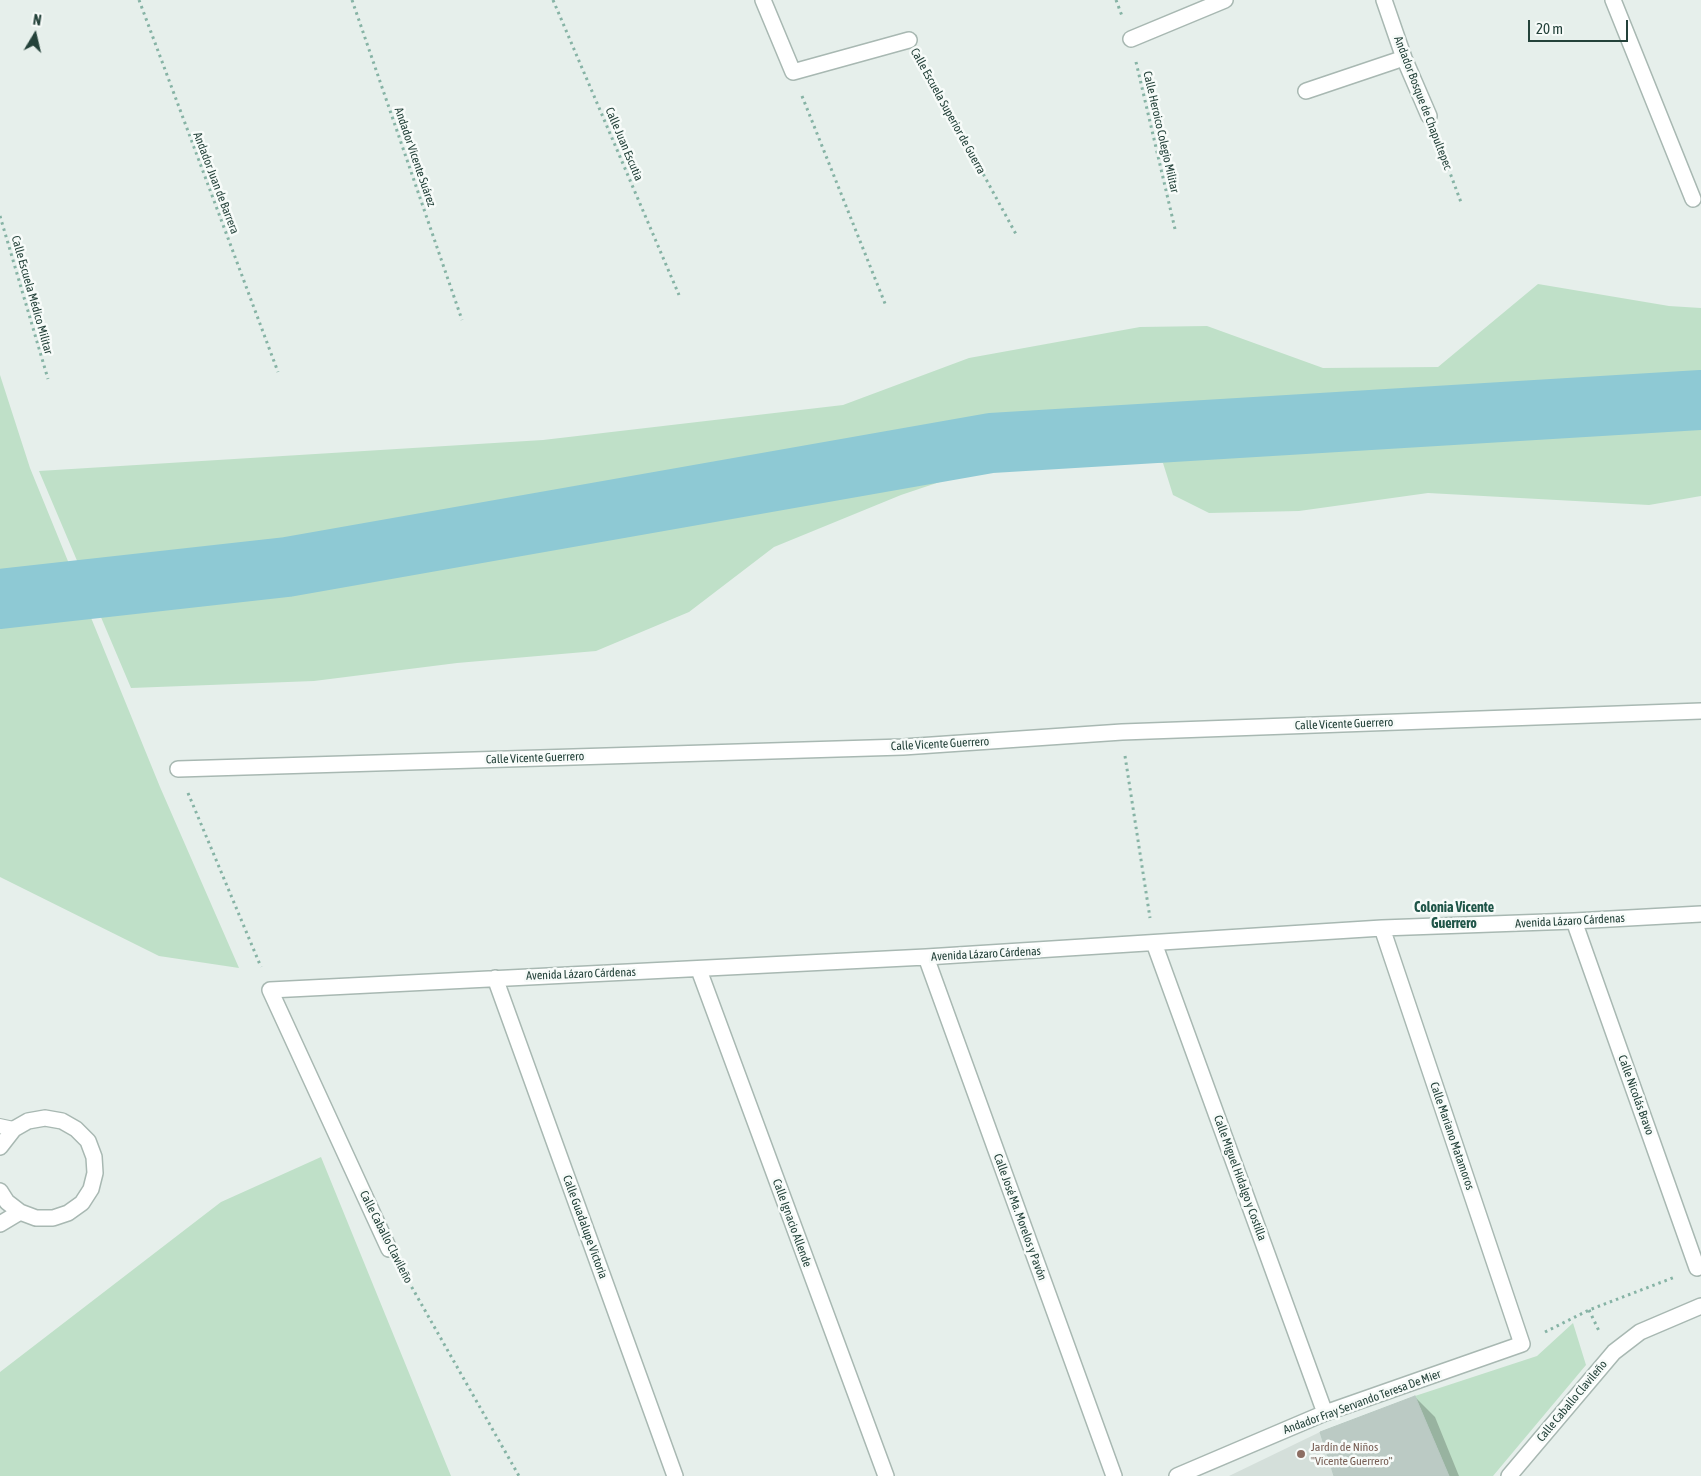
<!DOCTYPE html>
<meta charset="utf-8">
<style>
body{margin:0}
#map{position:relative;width:1701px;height:1476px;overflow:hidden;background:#e6efeb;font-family:"Asap Condensed",sans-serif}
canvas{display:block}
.north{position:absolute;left:10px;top:10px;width:50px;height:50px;-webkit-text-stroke:4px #f7fbf9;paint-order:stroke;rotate:9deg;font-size:14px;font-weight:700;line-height:20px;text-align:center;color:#24423a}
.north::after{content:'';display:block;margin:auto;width:18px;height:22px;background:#24423a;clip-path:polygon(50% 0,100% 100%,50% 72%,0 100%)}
.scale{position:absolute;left:1528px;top:20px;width:100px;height:22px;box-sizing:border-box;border:2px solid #24423a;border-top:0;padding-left:6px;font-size:15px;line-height:18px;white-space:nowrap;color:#24423a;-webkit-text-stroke:4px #f7fbf9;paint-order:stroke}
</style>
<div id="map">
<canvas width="1701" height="1476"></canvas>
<div class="north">N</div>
<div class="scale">20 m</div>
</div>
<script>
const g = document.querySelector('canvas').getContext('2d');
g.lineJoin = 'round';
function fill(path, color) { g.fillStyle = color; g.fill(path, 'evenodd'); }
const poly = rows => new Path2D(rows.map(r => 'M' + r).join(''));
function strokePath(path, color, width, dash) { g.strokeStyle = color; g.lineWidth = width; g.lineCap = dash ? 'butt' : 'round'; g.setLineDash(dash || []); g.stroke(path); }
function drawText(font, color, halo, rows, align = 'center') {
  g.font = font + ' "Asap Condensed",sans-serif'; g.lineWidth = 5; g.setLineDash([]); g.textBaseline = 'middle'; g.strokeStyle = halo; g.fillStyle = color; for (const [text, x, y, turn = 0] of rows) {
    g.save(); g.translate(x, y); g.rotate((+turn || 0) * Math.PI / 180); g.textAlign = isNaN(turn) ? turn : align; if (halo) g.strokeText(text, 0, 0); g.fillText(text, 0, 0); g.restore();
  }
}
fill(poly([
 [1320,1432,1334,1476,1229,1476]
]), '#d4dfda');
fill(poly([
 [1538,284,1669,306,1701,308,1701,496,1649,505,1428,493,1299,511,1209,513,1173,495,1163,463,1095,458,1017,456,901,495,774,547,689,612,596,651,457,663,314,681,131,688,39,471,543,440,843,405,969,358,1140,327,1207,326,1323,368,1438,367],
 [0,375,30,468,160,787,239,968,159,956,0,877],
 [321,1157,451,1476,0,1476,0,1372,221,1202],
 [1573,1323,1586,1365,1493,1476,1449,1476,1415,1396,1537,1356]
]), '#bfe0c8');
fill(poly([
 [1415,1397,1435,1417,1459,1476,1335,1476]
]), '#0003');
strokePath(poly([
 [0,599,287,567,991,443,1701,400]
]), '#8ec9d4', 60);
const building = poly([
 [1415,1396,1449,1476,1334,1476,1320,1432,1415,1396]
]);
fill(building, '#bbcac4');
strokePath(building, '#b8c9c2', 1);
const lane = poly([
 [0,1126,14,1129]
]);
const street = poly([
 [763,0,793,72,909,40],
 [1384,0,1404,58,1429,116],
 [1613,0,1693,199],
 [1131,39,1225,0],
 [1306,91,1404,58],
 [178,769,903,747,1122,732,1701,711],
 [1574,921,1697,1268],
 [1154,943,1325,1413],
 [926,957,1114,1476],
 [699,970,886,1476],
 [495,978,675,1476],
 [0,1147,14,1129,28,1121,45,1118,62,1121,76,1129,88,1141,94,1157,95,1173,91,1189,82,1203,68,1213,53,1218,36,1218,20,1212,7,1202,0,1191],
 [0,1224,20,1212],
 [389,1249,270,990,926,957,1382,928,1574,921,1701,914],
 [1177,1476,1325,1413,1522,1344,1382,928],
 [1509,1476,1614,1352,1640,1332,1701,1306]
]);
strokePath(lane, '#a8b8b2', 16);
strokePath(street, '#a8b8b2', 18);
strokePath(poly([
 [139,0,278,372],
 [352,0,462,320],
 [553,0,679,295],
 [1116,0,1122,16],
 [921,60,1017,236],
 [1136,62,1175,229],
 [802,96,886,306],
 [1437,138,1462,205],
 [0,216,48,379],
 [1125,756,1150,918],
 [188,793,261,967],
 [402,1270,519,1476],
 [1589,1310,1599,1331],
 [1545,1332,1589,1310,1675,1277]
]), '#86b3a5', 3, [2.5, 4]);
strokePath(lane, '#fff', 14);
strokePath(street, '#fff', 15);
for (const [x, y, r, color] of [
 [1301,1454,5,"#8d6e63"]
]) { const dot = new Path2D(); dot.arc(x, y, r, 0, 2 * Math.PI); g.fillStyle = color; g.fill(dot); strokePath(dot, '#f7fbf9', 2); }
drawText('12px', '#24423a', '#f7fbf9', [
 ["Andador Bosque de Chapultepec",1423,103,69],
 ["Calle Escuela Superior de Guerra",948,111,61],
 ["Calle Heroico Colegio Militar",1161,132,77],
 ["Calle Juan Escutia",624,144,67],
 ["Andador Vicente Suárez",415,157,71],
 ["Andador Juan de Barrera",216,183,69],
 ["Calle Escuela Médico Militar",32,295,74],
 ["Calle Vicente Guerrero",1344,724,-2],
 ["Calle Vicente Guerrero",940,744,-3],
 ["Calle Vicente Guerrero",535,758,-2],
 ["Avenida Lázaro Cárdenas",1570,921,-3],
 ["Avenida Lázaro Cárdenas",986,954,-3],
 ["Avenida Lázaro Cárdenas",581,974,-2],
 ["Calle Nicolás Bravo",1636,1095,70],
 ["Calle Mariano Matamoros",1452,1136,71],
 ["Calle Miguel Hidalgo y Costilla",1240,1178,70],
 ["Calle José Ma. Morelos y Pavón",1020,1217,70],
 ["Calle Ignacio Allende",792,1223,70],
 ["Calle Guadalupe Victoria",585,1227,70],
 ["Calle Caballo Clavileño",386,1237,63],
 ["Calle Caballo Clavileño",1572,1401,-50],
 ["Andador Fray Servando Teresa De Mier",1362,1402,-20]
]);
drawText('12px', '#785e54', '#f7fbf9', [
 ["Jardín de Niños",1311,1447],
 ["\"Vicente Guerrero\"",1311,1461]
], 'left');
drawText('bold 14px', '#1f5548', '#f7fbf9', [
 ["Colonia Vicente",1454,908],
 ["Guerrero",1454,924]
]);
</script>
